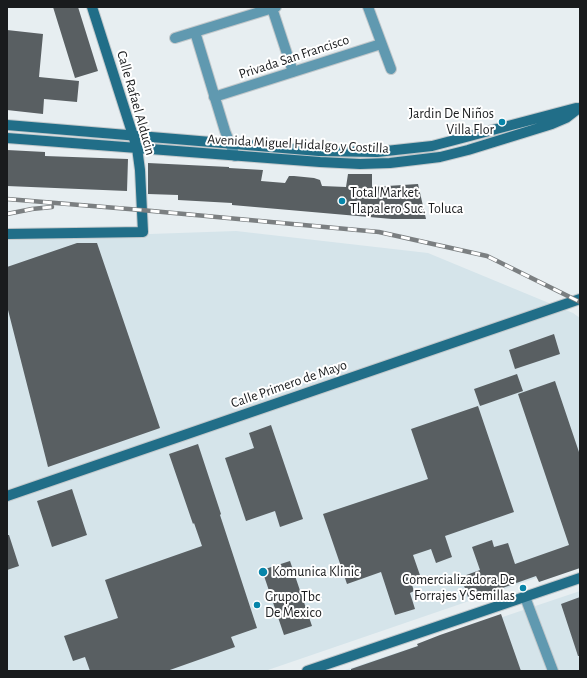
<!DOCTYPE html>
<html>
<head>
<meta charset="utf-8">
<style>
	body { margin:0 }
	#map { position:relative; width:587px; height:678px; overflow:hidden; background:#e7eef1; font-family:"Alegreya Sans",sans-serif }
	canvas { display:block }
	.frame { position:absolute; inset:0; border:8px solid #191b1d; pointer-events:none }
</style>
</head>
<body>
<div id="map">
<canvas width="587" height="678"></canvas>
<div class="frame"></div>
</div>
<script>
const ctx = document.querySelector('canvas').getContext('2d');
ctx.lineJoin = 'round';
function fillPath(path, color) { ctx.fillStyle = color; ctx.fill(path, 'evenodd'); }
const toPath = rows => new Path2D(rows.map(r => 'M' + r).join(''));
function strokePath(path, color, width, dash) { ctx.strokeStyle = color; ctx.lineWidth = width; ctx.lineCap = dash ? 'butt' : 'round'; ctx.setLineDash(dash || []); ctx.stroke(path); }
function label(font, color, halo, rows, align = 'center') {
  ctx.font = font + ' "Alegreya Sans",sans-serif'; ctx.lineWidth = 4; ctx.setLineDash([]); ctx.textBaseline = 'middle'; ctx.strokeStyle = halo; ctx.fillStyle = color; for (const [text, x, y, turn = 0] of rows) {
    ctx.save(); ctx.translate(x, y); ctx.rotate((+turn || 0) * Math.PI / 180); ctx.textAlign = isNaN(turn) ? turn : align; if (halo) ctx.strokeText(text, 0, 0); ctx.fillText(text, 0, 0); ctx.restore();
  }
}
const built = toPath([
	[236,231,428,253,573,313,580,318,580,563,265,671,7,671,7,239],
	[580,591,580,671,342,671]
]);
const building = toPath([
	[53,7,78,7,98,71,75,78],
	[7,30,43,34,39,77,79,81,77,102,44,99,43,114,7,110],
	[7,150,45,152,45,156,128,159,127,191,7,186],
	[148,163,229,167,229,168,263,170,261,181,285,183,289,176,294,176,314,178,320,180,322,186,346,187,348,174,372,174,372,187,418,184,426,219,392,219,232,205,232,203,178,200,178,195,148,194],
	[77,243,97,243,160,428,48,467,7,306,7,267],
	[554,334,560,354,515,369,509,350],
	[517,374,523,391,480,406,474,389],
	[555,381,580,455,580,568,539,582,536,576,469,600,461,577,480,570,472,547,492,540,494,547,508,543,515,564,569,545,518,394],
	[478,406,514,512,445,536,452,557,436,563,431,549,413,555,422,581,412,585,414,591,410,593,415,609,395,615,381,572,347,584,323,514,428,479,411,429],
	[271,425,303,519,280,527,275,511,246,521,225,458,254,448,249,433],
	[198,444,221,514,220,515,257,628,231,637,235,647,167,671,90,671,85,657,73,661,64,636,118,618,105,580,202,546,194,523,193,524,169,454],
	[72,489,87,535,52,547,37,501],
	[7,535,9,535,19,566,7,570],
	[290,561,312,626,284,635,262,570],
	[580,597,580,656,578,656,561,604],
	[501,614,521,671,351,671,351,669,418,646,417,644,440,635]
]);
const street = toPath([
	[368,7,391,69],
	[272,8,293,72],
	[195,32,225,131,235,156],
	[175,38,276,7],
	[214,97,381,44],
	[525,597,553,671]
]);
const secondary = toPath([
	[7,125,319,151,377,152,432,146,576,108],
	[7,138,320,162,360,164,390,163,440,157,468,150,552,124,566,118,579,108],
	[7,234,143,232,140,170,137,148,92,7],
	[7,496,580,299],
	[307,671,580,578]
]);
const rail = toPath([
	[7,199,141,210,379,232,487,256,580,302],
	[7,214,32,209,52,207]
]);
const markers = [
	[502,122,4,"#0785a9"],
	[342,201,4,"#0785a9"],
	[263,572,5,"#0785a9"],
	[523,588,4,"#0785a9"],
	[257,605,4,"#0785a9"]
];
const streetNames = [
	["Privada San Francisco",294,57,-18],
	["Calle Rafael Alducin",136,103,74],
	["Avenida Miguel Hidalgo y Costilla",298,144,3],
	["Calle Primero de Mayo",289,384,-19]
];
const poiNames = [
	["Jardin De Niños",494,114,"right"],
	["Villa Flor",494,130,"right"],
	["Total Market",350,193],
	["Tlapalero Suc. Toluca",350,209],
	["Komunica Klinic",272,572],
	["Comercializadora De",515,580,"right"],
	["Forrajes Y Semillas",515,596,"right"],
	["Grupo Tbc",265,597],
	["De Mexico",265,613]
];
fillPath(built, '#d5e4ea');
fillPath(building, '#595f62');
strokePath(street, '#c2c8cb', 12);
strokePath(secondary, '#c2c8cb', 12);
strokePath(street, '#6099b0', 10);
strokePath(secondary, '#216e88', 10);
strokePath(rail, '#7b7f81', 4.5);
strokePath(rail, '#fff', 3, [9]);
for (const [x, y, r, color] of markers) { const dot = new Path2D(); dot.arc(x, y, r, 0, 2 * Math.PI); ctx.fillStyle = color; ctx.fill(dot); strokePath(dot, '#fff', 1.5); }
label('14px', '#191b1d', '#fff', streetNames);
label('14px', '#191b1d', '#fff', poiNames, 'left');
</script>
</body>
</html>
